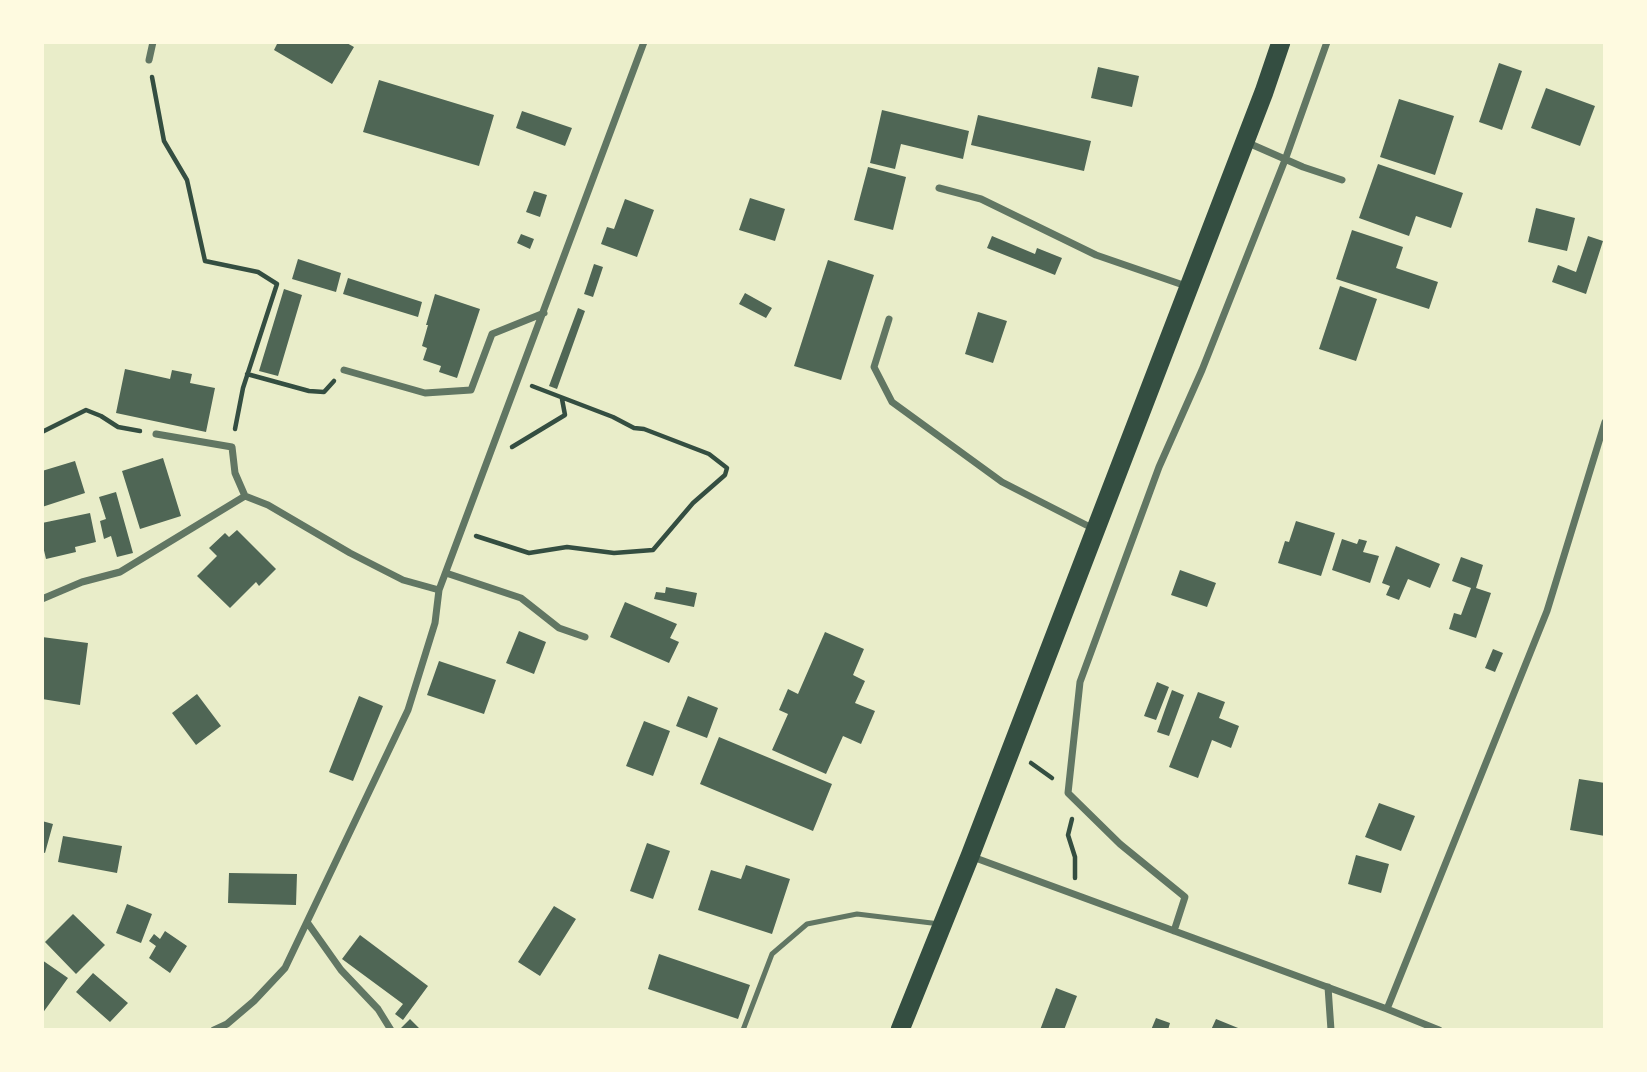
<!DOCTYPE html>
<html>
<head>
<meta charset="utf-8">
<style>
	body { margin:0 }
	#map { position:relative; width:1647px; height:1072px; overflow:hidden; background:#e9edc9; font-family:Commissioner,sans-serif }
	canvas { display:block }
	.frame { position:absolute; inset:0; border:44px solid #fefae0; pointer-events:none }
</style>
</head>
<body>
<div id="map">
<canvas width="1647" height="1072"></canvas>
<div class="frame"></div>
</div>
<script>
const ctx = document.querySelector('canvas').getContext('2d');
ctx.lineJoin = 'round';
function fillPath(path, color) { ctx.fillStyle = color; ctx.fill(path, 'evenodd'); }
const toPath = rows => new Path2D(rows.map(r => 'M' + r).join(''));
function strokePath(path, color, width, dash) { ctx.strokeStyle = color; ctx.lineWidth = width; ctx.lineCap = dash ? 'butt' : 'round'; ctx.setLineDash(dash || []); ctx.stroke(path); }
const building = toPath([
	[278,42,345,42,354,47,332,84,274,50],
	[1499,63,1522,71,1502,130,1479,122],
	[1098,67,1139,76,1132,107,1091,98],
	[379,80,494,115,479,166,363,132],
	[1546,88,1595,106,1580,146,1531,128],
	[1399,99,1454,116,1435,175,1380,157],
	[882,110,969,131,963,159,901,144,895,169,870,163],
	[522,111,572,128,565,146,516,128],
	[978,115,1091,141,1084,171,971,145],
	[1378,164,1463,193,1451,228,1416,216,1409,236,1359,218],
	[868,167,906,177,893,230,854,220],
	[534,191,547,195,540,217,526,212],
	[750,198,785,209,775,241,739,230],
	[625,199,654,210,637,257,601,244,607,227,614,229],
	[1536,208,1575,218,1567,251,1528,242],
	[1352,230,1403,247,1396,268,1438,282,1429,309,1336,279],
	[521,234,534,239,530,249,517,243],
	[992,236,1035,254,1037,248,1062,258,1055,275,987,248],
	[1588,236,1603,241,1586,294,1552,282,1558,265,1576,272],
	[298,259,341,273,336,292,292,279],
	[828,260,874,275,841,380,794,366],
	[594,264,603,267,593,297,584,294],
	[348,278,422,302,418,317,343,294],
	[1340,286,1377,299,1356,361,1319,349],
	[284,289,302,295,278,376,259,371],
	[745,293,772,308,766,318,739,304],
	[435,294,480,309,457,378,439,372,441,366,423,360,427,348,422,346,428,325,426,325],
	[578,308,585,311,557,389,549,386],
	[978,312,1007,321,993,363,965,354],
	[125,369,170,379,172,370,192,374,190,383,215,388,206,432,116,413],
	[163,458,181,516,140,529,122,471],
	[75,461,85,493,42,507,42,471],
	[116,492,133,553,117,557,111,536,104,539,100,521,106,519,99,497],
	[90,513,96,542,75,547,76,552,46,559,42,542,42,523],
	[1296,521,1335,533,1321,576,1278,563,1285,541,1289,542],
	[237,530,276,569,259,586,256,582,230,608,197,576,217,556,209,548,225,533,229,537],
	[1342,539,1357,544,1359,539,1367,541,1363,552,1379,556,1370,583,1332,570],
	[1396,546,1440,564,1430,588,1408,579,1399,600,1386,595,1390,586,1382,583],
	[1461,557,1483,565,1476,588,1491,593,1476,638,1449,629,1454,613,1461,615,1471,588,1452,581],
	[1180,570,1216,583,1207,607,1171,595],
	[666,587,697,593,694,607,654,599,656,592,665,593],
	[625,602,677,624,670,638,679,642,669,663,610,637],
	[519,631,546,642,534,674,506,663],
	[825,632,864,649,853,675,865,681,855,703,875,711,861,744,843,736,826,774,772,750,788,714,779,710,788,689,798,694],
	[42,637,88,643,80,705,42,699],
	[1493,649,1503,653,1495,672,1485,668],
	[439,661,496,680,484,714,427,695],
	[1157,682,1169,687,1156,720,1144,716],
	[1172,690,1184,695,1169,736,1157,732],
	[1198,692,1225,702,1219,718,1239,726,1231,748,1212,740,1198,778,1169,767],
	[197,694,221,726,196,745,172,713],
	[359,696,383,706,353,781,329,772],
	[688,696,718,708,707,738,676,726],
	[644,721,670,731,653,776,626,766],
	[719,737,832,784,813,831,700,784],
	[1579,779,1605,783,1605,836,1570,830],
	[1379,803,1415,816,1401,851,1365,837],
	[42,821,53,824,45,853,42,852],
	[63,836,122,846,117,873,58,862],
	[647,843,670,851,653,899,630,891],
	[1356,855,1389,864,1381,893,1348,884],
	[746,865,790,879,772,934,698,910,711,870,741,879],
	[229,873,297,874,296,905,228,903],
	[127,904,152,914,141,943,116,933],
	[554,906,576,919,540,976,518,962],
	[73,914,105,945,76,974,45,942],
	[165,931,187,946,170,973,149,958,156,946,149,941,154,934,160,939],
	[360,935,428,986,403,1020,395,1014,403,1004,342,959],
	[659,954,750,985,738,1019,648,989],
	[42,960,68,978,42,1014],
	[93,973,128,1003,110,1022,76,992],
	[1056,988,1077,996,1064,1030,1040,1030],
	[1156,1018,1170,1023,1168,1030,1151,1030],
	[410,1019,421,1030,399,1030],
	[1216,1019,1243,1030,1211,1030]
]);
const path = toPath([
	[152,77,164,141,187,180,205,261,258,272,277,284,243,388,235,429],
	[247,374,309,391,324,392,334,381],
	[42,432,86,410,101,416,118,427,140,431],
	[512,447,565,415,562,399],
	[476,536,529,553,567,547,614,553,653,550,693,503,725,475,727,468,709,454,644,429,634,428,613,417,532,386],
	[1031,763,1052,778],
	[1072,819,1068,835,1075,857,1075,878]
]);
const service = toPath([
	[743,1030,772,954,807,924,857,914,940,924]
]);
const minor = toPath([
	[149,60,153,42],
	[1246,142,1303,167,1342,180],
	[939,188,981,199,1096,255,1189,287],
	[889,319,874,367,892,402,1002,482,1094,529],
	[344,370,425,393,471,390,492,334,544,313],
	[156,434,232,447,235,473,245,496,268,505,350,553,403,580,439,590],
	[446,573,521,598,559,628,585,637],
	[42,599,82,582,120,572,245,496],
	[970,856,1387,1009,1439,1030],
	[307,922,341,970,378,1009,391,1030],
	[1174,931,1185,897,1120,844,1068,793,1080,682,1159,467,1202,370,1285,160,1327,42],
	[1328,987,1331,1030],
	[1387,1009,1547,611,1605,422],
	[214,1030,227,1024,254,1001,285,968,408,710,435,623,439,590,644,42]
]);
const trunk = toPath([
	[900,1030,970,856,1264,92,1281,42]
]);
fillPath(building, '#4f6655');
strokePath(path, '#344e41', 4.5);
strokePath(service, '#617663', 5);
strokePath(minor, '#617663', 7);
strokePath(trunk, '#344e41', 19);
</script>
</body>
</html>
